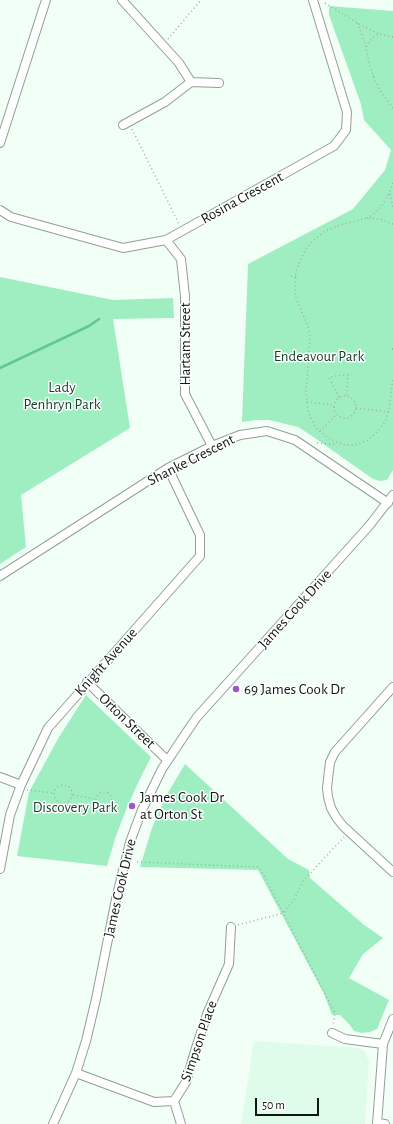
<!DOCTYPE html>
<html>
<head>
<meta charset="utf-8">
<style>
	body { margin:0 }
	#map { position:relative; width:393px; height:1124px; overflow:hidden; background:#f2fff7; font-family:"Alegreya Sans",sans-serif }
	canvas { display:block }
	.scale { position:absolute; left:255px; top:1098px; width:64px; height:18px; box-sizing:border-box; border:2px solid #0f1712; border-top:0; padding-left:5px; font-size:12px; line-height:14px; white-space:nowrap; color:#0f1712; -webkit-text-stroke:3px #fff; paint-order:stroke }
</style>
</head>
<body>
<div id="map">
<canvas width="393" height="1124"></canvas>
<div class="scale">50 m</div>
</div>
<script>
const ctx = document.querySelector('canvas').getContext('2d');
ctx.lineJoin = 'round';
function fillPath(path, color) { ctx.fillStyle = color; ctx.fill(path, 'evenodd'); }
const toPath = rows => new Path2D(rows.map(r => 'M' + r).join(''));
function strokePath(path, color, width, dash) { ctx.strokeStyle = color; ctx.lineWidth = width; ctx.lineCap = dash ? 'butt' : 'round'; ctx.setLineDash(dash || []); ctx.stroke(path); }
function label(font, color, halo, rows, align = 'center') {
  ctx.font = font + ' "Alegreya Sans",sans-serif'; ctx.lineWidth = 3; ctx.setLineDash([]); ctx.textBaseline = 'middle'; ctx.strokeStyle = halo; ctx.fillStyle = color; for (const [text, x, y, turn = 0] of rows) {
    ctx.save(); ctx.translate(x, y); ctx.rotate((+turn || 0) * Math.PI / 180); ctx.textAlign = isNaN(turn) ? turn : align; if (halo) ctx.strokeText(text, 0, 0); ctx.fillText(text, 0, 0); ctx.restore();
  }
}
const built = toPath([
	[254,1041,359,1048,365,1052,369,1062,365,1124,241,1124]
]);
const green = toPath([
	[329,6,393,11,393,470,387,480,380,481,373,479,312,436,298,427,269,420,256,420,242,422,248,264,353,209,385,170,391,150,364,120,361,104,329,15],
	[0,277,113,300,173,298,174,318,113,319,130,428,21,495,26,547,0,564],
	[86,695,151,757,137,785,126,810,116,836,107,866,17,856,29,792,59,737],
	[185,764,288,859,309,870,310,878,363,924,383,938,363,954,349,978,389,1000,377,1029,370,1032,362,1033,354,1031,349,1024,340,1015,332,1015,324,994,258,870,140,867,152,828,166,796]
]);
const stream = toPath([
	[0,368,89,326,99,319]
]);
const path = toPath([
	[325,3,361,25,379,34],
	[357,23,362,35,366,47],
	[393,37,379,34,372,38,367,45,366,48,368,58,373,76,379,89,393,108],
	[168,39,201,0],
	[373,76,377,75],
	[132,129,179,224],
	[390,194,393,207],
	[367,218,373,215,381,207,390,192,393,182],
	[393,224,380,219,367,218,337,226,325,231,313,241,306,249,300,261,296,271,295,290,296,299,308,326,310,336,309,355,306,391,308,411,314,425,318,430,330,439,345,445,355,445,368,440,380,429,386,420,389,409,393,377],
	[291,276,296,277],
	[392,349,393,349],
	'334 407a11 11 0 1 1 22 0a11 11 0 1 1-22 0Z',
	[339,397,329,378,335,376,348,375,346,396],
	[307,402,334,405],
	[356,408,389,412],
	[320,431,337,414],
	[317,443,334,444,337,443],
	'54 794a9 9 0 1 1 18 0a9 9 0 1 1-18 0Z',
	[27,790,54,793],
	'96 800a8 8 0 1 1 16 0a8 8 0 1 1-16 0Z',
	[73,795,96,799],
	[137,862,258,867,261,870,335,1013,333,1025],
	[238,925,283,913,294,900,303,881,344,837]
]);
const minor = toPath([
	[122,0,179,63,191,82,219,83],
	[123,125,165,102,191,82],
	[0,143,46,0],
	[0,210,11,217,123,248,166,240,334,146,346,130,347,112,313,0],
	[166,240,181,259,185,296,185,394,212,446],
	[0,576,168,468,212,446,240,435,267,431,295,440,388,503],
	[87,682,167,760],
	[393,687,335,752,330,762,327,788,328,797,331,808,336,817,343,826,393,872],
	[0,777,21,785],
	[0,869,10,815,21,785,48,728,200,556,200,535,168,468],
	[332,1033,345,1039,383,1044],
	[76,1073,154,1102,174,1101,186,1082,195,1051,207,1014,229,964,231,927],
	[174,1101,181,1124],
	[377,1123,385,1124],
	[53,1124,76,1073,86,1041,96,999,116,899,130,842,142,810,162,769,188,730,197,717,369,526,393,495],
	[377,1124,383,1044,393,1019]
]);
const markers = [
	[236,689,4,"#9b56ca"],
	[132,806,4,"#9b56ca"]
];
const streetNames = [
	["Rosina Crescent",242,198,-29],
	["Hartam Street",185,344,-90],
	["Shanke Crescent",191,460,-27],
	["James Cook Drive",295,609,-48],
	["Knight Avenue",106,662,-48],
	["Orton Street",127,721,44],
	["James Cook Drive",120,888,-77],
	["Simpson Place",199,1041,-71]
];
const parkNames = [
	["Endeavour Park",319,356],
	["Lady",62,387],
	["Penhryn Park",62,404],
	["Discovery Park",75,807]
];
const poiNames = [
	["69 James Cook Dr",244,689],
	["James Cook Dr",140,797],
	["at Orton St",140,814]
];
fillPath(built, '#dffbea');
fillPath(green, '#9eeec2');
strokePath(stream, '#62c793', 2.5);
strokePath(minor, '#8ea196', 10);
strokePath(path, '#a2ada6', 1.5, [1, 3]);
strokePath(minor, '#fff', 8);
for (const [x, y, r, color] of markers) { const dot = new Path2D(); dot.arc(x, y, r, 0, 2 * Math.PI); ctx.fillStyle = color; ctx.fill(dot); strokePath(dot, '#fff', 1.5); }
label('15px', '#0f1712', '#fff', streetNames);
label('15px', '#143f2a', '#fff', parkNames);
label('15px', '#0f1712', '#fff', poiNames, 'left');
</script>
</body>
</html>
